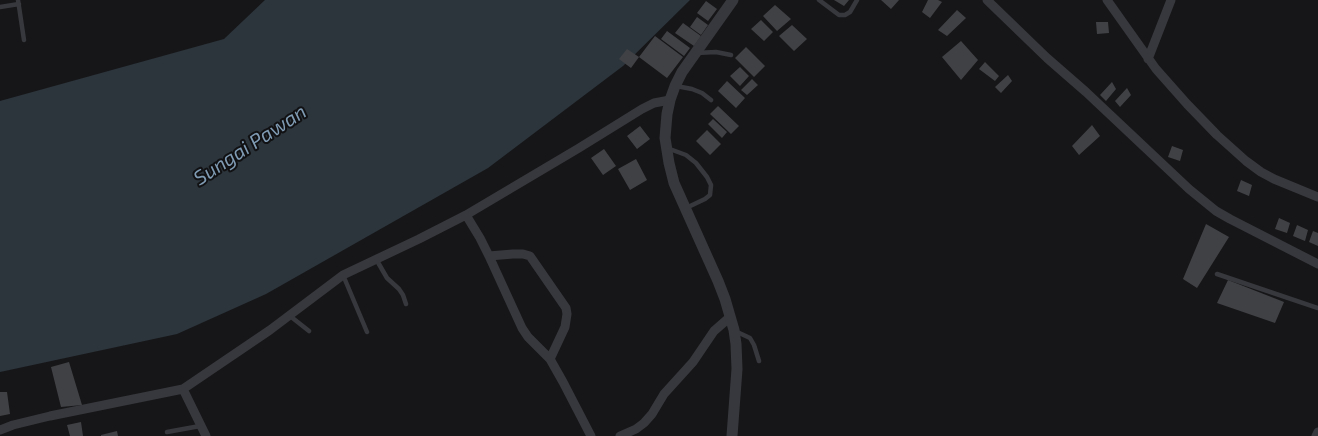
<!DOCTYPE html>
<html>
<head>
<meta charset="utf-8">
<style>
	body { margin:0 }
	canvas { display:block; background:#161618 }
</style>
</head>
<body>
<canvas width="1318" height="436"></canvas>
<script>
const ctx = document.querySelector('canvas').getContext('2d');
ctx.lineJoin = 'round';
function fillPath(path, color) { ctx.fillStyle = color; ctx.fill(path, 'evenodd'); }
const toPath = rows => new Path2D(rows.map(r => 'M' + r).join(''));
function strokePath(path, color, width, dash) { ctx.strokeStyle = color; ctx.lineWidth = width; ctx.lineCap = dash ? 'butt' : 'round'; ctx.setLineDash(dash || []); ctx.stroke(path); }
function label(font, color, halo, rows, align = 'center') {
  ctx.font = font + ' "Exo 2",sans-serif'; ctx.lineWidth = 4; ctx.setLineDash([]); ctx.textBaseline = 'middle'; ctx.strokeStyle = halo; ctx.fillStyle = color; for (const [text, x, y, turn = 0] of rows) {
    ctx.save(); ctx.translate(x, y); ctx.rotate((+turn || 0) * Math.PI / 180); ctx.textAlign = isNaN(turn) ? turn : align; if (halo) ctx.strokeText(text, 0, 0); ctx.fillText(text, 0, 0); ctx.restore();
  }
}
const water = toPath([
	[265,0,690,0,623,66,488,168,266,294,177,334,0,372,0,101,224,39]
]);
const building = toPath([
	[834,0,849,0,844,6],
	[881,0,899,0,891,9],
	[928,0,938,0,942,2,930,18,922,12],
	[706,1,717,9,708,21,697,13],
	[775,5,791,19,777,31,763,16],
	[957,10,966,18,947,36,938,30],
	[697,17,708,25,701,35,690,27],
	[761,20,773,32,764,41,751,29],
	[1096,22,1108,22,1109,33,1097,34],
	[683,23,701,36,694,46,675,33],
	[792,25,807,39,794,51,779,36],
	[667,31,690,48,684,56,661,39],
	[655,36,683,57,667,78,639,57],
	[961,41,978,60,961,80,942,57],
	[746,47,765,66,754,77,735,58],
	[627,49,639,57,631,68,619,59],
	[985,62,999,76,995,81,979,69],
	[740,67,749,76,740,86,730,76],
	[1008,75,1012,81,1001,93,995,87],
	[752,79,758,85,747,95,741,90],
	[727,81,745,98,736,108,718,91],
	[1112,82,1116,89,1106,101,1100,95],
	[1127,88,1131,95,1120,107,1115,101],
	[718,106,739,126,731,134,710,114],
	[713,119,727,132,722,138,708,124],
	[1092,125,1100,136,1079,155,1072,146],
	[640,126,650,139,637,149,627,136],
	[707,130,721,144,710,155,696,141],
	[1172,146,1183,150,1180,161,1168,157],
	[604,149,616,166,603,175,591,158],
	[636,159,647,180,630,190,618,169],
	[1241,180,1252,185,1249,196,1237,191],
	[1279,218,1290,223,1287,233,1275,229],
	[1206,224,1229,237,1197,288,1183,279],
	[1297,225,1308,230,1305,241,1293,236],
	[1313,231,1318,233,1318,246,1309,242],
	[1228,280,1284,302,1275,323,1217,303],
	[69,362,82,405,61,407,51,367],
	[0,392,7,392,10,414,0,416],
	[81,422,83,436,70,436,67,425],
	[117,431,118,436,101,436,101,435]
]);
const service = toPath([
	[18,0,24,40],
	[819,0,839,15,845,15,850,12,857,0],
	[0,7,19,4],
	[696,53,716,52,731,55],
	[676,86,692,89,702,93,711,100],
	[667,148,686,155,696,163,707,177,711,185,710,195,705,199,686,208],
	[376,259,387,278,399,289,403,295,406,304],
	[1217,274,1318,308],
	[343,275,367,332],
	[290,316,309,331],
	[735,331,750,338,754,345,759,361],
	[167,432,200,426]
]);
const minor = toPath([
	[987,0,1047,58,1086,92,1189,189,1216,211,1230,219,1318,264],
	[1107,0,1156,69,1187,104,1217,135,1246,161,1261,172,1274,179,1318,197],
	[1148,59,1171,0],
	[466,215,480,238,489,256,522,328,528,337,550,359,563,382,591,436],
	[489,256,513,254,523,254,530,256,566,308,567,314,565,327,550,359],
	[183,389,270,330,343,275,419,239,466,215,579,148,642,109,654,103,670,100],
	[0,430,13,425,50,416,183,389,206,436],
	[620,436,636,429,644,423,652,414,664,394,693,362,714,331,730,317],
	[1316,436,1318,432]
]);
const tertiary = toPath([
	[732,436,737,369,736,344,734,330,725,299,718,281,674,183,669,163,665,138,667,114,670,100,675,86,682,72,733,0]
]);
const waterNames = [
	["Sungai Pawan",250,145,-33]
];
fillPath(water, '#2c353c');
fillPath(building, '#404145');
strokePath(service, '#37383d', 4.5);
strokePath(minor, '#37383d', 9);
strokePath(tertiary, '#37383d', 11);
label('italic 20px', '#7f9bb3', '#111113', waterNames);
</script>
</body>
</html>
